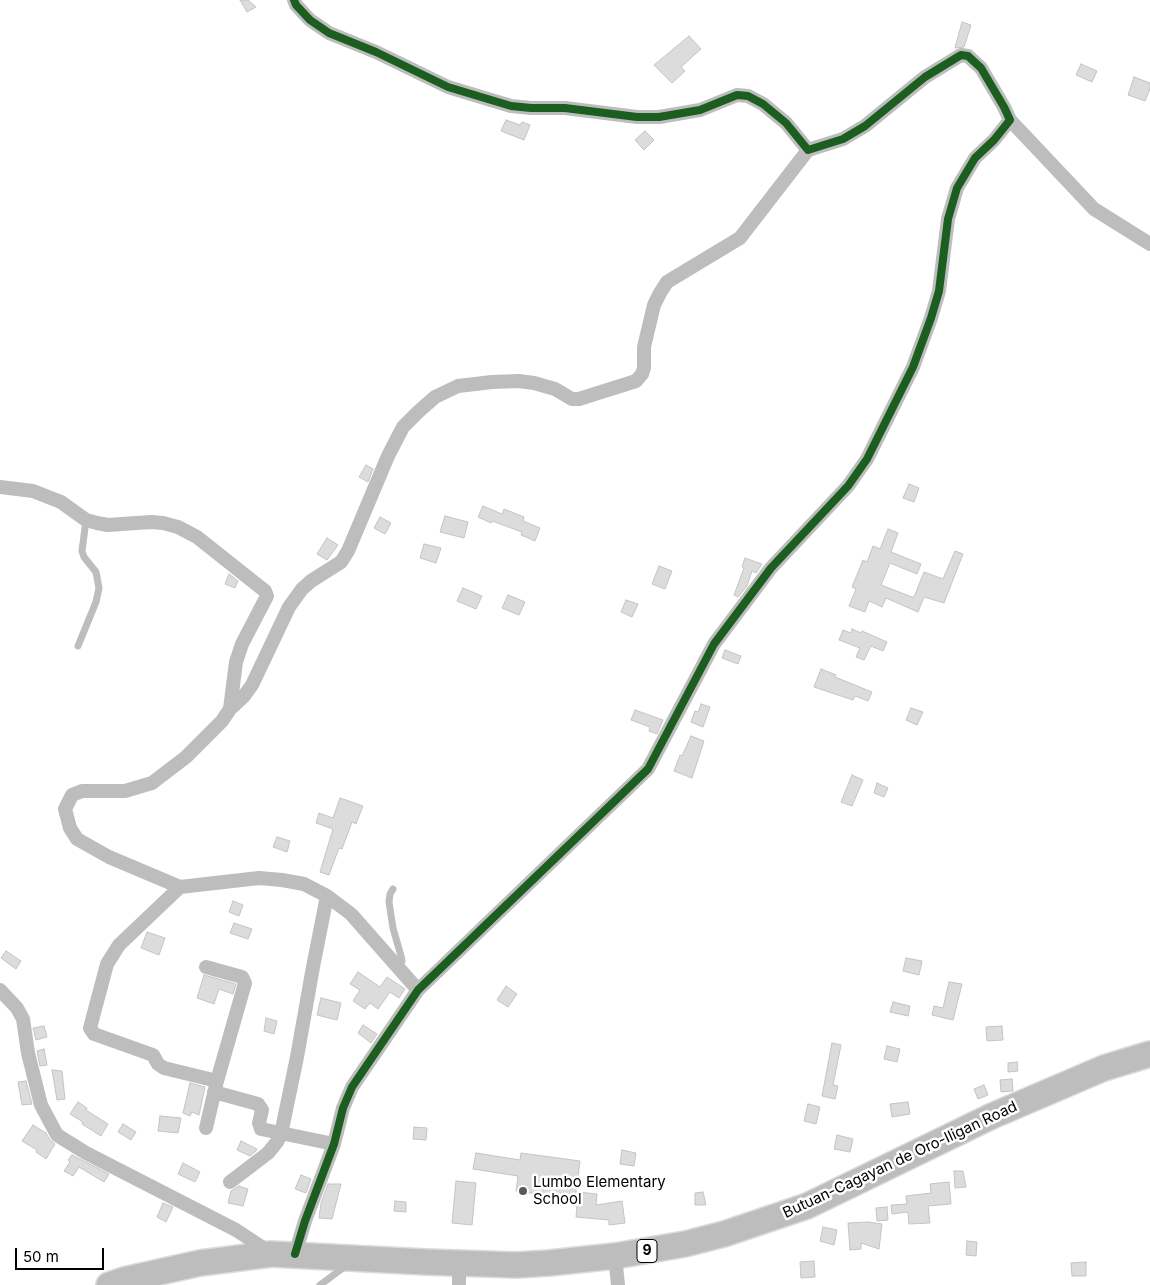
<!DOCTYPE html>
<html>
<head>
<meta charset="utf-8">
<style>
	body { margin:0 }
	#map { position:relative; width:1150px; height:1285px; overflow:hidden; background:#fff; font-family:Inter,sans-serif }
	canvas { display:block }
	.scale { position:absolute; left:15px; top:1248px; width:89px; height:22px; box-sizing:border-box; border:2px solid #000; border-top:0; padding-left:6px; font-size:15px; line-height:18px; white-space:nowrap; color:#000; -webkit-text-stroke:4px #fff; paint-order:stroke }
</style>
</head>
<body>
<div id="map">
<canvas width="1150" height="1285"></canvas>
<div class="scale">50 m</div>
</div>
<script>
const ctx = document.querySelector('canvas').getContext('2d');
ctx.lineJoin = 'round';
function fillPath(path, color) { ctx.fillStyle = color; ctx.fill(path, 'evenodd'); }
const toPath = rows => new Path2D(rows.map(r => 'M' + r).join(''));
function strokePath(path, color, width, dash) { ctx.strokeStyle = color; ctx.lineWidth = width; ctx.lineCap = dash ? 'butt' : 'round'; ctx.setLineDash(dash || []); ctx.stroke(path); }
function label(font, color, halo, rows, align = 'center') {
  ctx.font = font + ' Inter,sans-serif'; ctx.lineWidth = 5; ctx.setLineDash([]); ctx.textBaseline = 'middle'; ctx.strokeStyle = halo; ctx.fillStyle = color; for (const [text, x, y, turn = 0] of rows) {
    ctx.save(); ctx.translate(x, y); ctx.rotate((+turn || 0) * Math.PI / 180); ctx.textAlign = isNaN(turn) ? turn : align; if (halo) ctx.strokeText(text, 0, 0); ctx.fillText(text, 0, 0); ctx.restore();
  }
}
const building = toPath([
	[240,0,248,0,256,7,247,12,240,0],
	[962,22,971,25,964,47,955,48,962,22],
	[689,36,701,49,681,67,685,71,672,83,654,65,689,36],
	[1081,64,1097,71,1092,82,1076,75,1081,64],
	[1134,77,1150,83,1150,89,1145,101,1128,95,1134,77],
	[506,120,520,125,522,122,530,125,524,140,501,131,506,120],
	[645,131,654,140,644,150,635,140,645,131],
	[366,465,373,469,368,482,359,477,366,465],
	[909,484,919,488,914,502,903,498,909,484],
	[483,506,502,514,504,509,524,517,523,521,540,528,535,541,521,535,522,532,492,521,491,523,478,517,483,506],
	[445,516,468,522,464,538,440,532,445,516],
	[380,517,391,523,385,534,374,528,380,517],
	[888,529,898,533,891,552,921,564,917,574,890,563,881,585,912,597,914,597,924,572,943,579,955,551,963,554,944,603,924,597,918,612,886,598,882,607,869,601,865,612,849,606,856,589,852,587,863,560,867,562,873,546,880,549,888,529],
	[327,538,338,545,327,560,317,554,327,538],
	[424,544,441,548,436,563,420,558,424,544],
	[745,558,762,564,756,573,752,571,747,586,738,597,734,595,744,568,742,567,745,558],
	[659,566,672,571,665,589,652,584,659,566],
	[229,574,238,581,235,588,225,584,229,574],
	[463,588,482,596,476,609,457,601,463,588],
	[508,595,525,602,519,615,502,608,508,595],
	[626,600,638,604,632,617,621,612,626,600],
	[852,629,861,633,862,631,887,642,883,651,871,646,864,660,856,657,860,648,839,640,843,630,851,633,852,629],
	[725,650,741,656,738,664,722,658,725,650],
	[821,669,836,675,835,677,872,692,868,701,855,696,853,700,814,687,821,669],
	[701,704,710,707,703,727,691,722,695,711,698,712,701,704],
	[911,708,923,712,917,725,906,720,911,708],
	[635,710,663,720,657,734,649,731,650,727,631,720,635,710],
	[691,736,704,741,692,778,674,771,680,755,682,756,691,736],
	[852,775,863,780,852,806,841,802,852,775],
	[877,783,888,788,884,797,874,793,877,783],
	[340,798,363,806,356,824,352,822,342,849,339,848,329,875,320,872,333,829,316,823,319,813,333,818,340,798],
	[277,837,290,841,287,852,273,847,277,837],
	[233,901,243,905,239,916,229,912,233,901],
	[234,923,252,929,248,939,230,933,234,923],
	[147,932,165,938,159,955,141,948,147,932],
	[6,951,21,961,16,969,1,958,6,951],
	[906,958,922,961,919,975,903,971,906,958],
	[358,972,380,987,387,977,405,989,399,998,390,992,378,1009,370,1003,365,1009,353,1001,360,990,350,984,358,972],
	[204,975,236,984,233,994,219,989,214,1004,197,998,204,975],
	[949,982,962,984,953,1020,932,1015,934,1006,943,1008,949,982],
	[506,986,517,994,508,1007,497,1000,506,986],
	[321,998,341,1003,337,1020,317,1015,321,998],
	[893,1002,910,1006,908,1016,890,1012,893,1002],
	[266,1018,277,1021,274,1034,264,1031,266,1018],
	[363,1025,377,1034,371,1043,358,1033,363,1025],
	[44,1026,47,1037,36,1040,33,1028,44,1026],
	[1002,1026,1003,1040,987,1041,986,1027,1002,1026],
	[832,1043,841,1045,833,1085,838,1086,835,1099,822,1096,832,1043],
	[887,1046,900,1049,897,1062,884,1059,887,1046],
	[44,1049,47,1065,40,1066,37,1051,44,1049],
	[1017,1062,1018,1071,1008,1072,1008,1063,1017,1062],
	[52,1070,62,1071,65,1099,57,1100,52,1070],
	[1012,1079,1013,1091,1001,1092,1000,1080,1012,1079],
	[26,1081,32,1104,22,1105,18,1082,26,1081],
	[190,1083,205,1087,199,1115,192,1112,190,1116,183,1113,190,1083],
	[984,1085,988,1095,978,1099,974,1089,984,1085],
	[78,1102,87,1108,86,1110,108,1124,101,1136,82,1124,83,1122,70,1114,78,1102],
	[908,1102,910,1114,892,1117,890,1104,908,1102],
	[808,1104,820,1107,816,1124,804,1121,808,1104],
	[160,1116,181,1118,178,1133,158,1131,160,1116],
	[123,1124,136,1132,131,1140,118,1132,123,1124],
	[33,1125,46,1133,50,1140,55,1144,46,1159,36,1152,37,1150,22,1141,33,1125],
	[414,1127,427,1128,426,1140,413,1139,414,1127],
	[837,1135,853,1139,850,1152,834,1149,837,1135],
	[241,1141,257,1149,256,1151,250,1156,237,1150,241,1141],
	[622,1150,636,1153,634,1166,620,1164,622,1150],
	[476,1153,520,1160,521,1153,580,1161,575,1199,516,1191,518,1176,473,1169,476,1153],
	[72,1155,109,1174,104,1182,79,1167,73,1176,64,1171,70,1162,68,1160,72,1155],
	[183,1163,200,1172,195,1182,178,1174,183,1163],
	[954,1171,963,1171,966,1187,955,1188,954,1171],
	[301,1175,311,1179,306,1193,295,1189,301,1175],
	[456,1181,476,1183,472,1225,452,1223,456,1181],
	[949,1182,951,1204,928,1206,930,1223,909,1224,908,1212,892,1214,891,1205,907,1204,906,1196,931,1193,930,1184,949,1182],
	[328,1184,341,1184,332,1219,319,1218,321,1203,328,1184],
	[239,1186,248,1189,243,1206,228,1203,231,1191,239,1186],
	[578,1192,597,1194,596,1205,622,1201,625,1223,609,1225,609,1220,576,1217,578,1192],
	[703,1192,706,1205,695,1205,695,1193,703,1192],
	[395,1201,406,1202,406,1212,394,1211,395,1201],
	[163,1203,173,1207,166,1222,157,1217,163,1203],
	[887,1207,888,1220,877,1221,876,1208,887,1207],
	[868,1222,882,1224,879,1249,861,1243,861,1249,850,1250,848,1223,868,1222],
	[823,1227,837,1230,834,1245,820,1241,823,1227],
	[967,1241,977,1242,976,1256,966,1255,967,1241],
	[814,1261,815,1277,801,1278,800,1262,814,1261],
	[1086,1262,1086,1276,1072,1276,1071,1263,1086,1262]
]);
const lane = toPath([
	[78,646,96,602,99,588,96,572,84,557,82,551,86,520],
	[393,889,390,894,389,902,393,928,401,956,402,961,399,968],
	[320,1285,347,1265]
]);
const street = toPath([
	[294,0,296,5,310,20,329,33,376,52,448,87,511,106,531,108,565,108,637,117,659,117,700,110,737,95,748,96,763,104,786,123,808,150,843,139,865,126,925,77,961,55,968,56,981,68,1004,107,1010,120,994,140,975,158,957,188,948,219,939,291,931,318,913,367,867,459,848,486,771,568,714,644,648,769,418,990,352,1087,343,1108,334,1144,305,1221,295,1254],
	[1010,120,1094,209,1150,244],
	[0,487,33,491,61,502,86,520,97,523,108,525,151,522,163,523,178,527,197,537,265,591,267,596,242,644,236,662,230,709,222,721,186,757,152,783,125,791,82,791,72,795,65,809,70,828,77,839,109,857,180,887,259,878,282,880,304,884,327,896,351,914,418,990],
	[230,709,244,696,252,685,289,607,302,589,311,581,341,562,348,551,388,456,403,427,418,412,435,397,458,386,492,382,519,381,534,383,555,389,572,399,579,399,636,381,642,374,644,368,644,347,654,305,660,293,667,282,740,238,808,150],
	[180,887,119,945,107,964,90,1028,94,1034,153,1055,158,1064,164,1068,217,1081],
	[206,967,242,977,245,983,217,1081,206,1128],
	[0,990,17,1008,23,1019,28,1053,41,1105,57,1135,86,1153,236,1230,271,1253],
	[214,1092,258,1104,262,1110,259,1123,261,1129,334,1144],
	[230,1182,268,1153,277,1142,281,1134,297,1057,313,967,327,896],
	[615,1256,618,1285],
	[459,1285,459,1263]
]);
const highway = toPath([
	[109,1285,124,1280,200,1263,271,1254,426,1262,516,1265,549,1263,615,1256,685,1244,724,1234,807,1206,992,1116,1104,1068,1150,1054]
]);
const cycleway = toPath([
	[294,0,296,5,310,20,329,33,376,52,448,87,511,106,531,108,565,108,637,117,659,117,700,110,737,95,748,96,763,104,786,123,808,150,843,139,865,126,925,77,961,55,968,56,981,68,1004,107,1010,120,994,140,975,158,957,188,948,219,939,291,931,318,913,367,867,459,848,486,771,568,714,644,648,769,418,990,352,1087,343,1108,334,1144,305,1221,295,1254]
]);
const markers = [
	[523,1191,5,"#595959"]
];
const shields = [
	[647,1251,20]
];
const shieldNames = [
	["9",647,1251]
];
const streetNames = [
	["Butuan-Cagayan de Oro-Iligan Road",900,1160,-25]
];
const poiNames = [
	["Lumbo Elementary",533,1182],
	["School",533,1199]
];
fillPath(building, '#dcdcdc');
strokePath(building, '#c4c4c4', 1);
strokePath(highway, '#dbdbdb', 28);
strokePath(lane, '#bdbdbd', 7);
strokePath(street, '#bdbdbd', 14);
strokePath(highway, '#bdbdbd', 25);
strokePath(cycleway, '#1b5e20', 8);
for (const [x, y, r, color] of markers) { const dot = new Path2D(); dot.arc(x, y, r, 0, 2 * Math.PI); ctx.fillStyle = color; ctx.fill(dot); strokePath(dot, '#fff', 2); }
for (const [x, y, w] of shields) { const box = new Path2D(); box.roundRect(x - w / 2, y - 11.5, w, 23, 4); ctx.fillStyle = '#fff'; ctx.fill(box); strokePath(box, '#000', 1); }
label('bold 14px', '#000', null, shieldNames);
label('15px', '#000', '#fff', streetNames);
label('15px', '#000', '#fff', poiNames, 'left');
</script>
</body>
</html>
